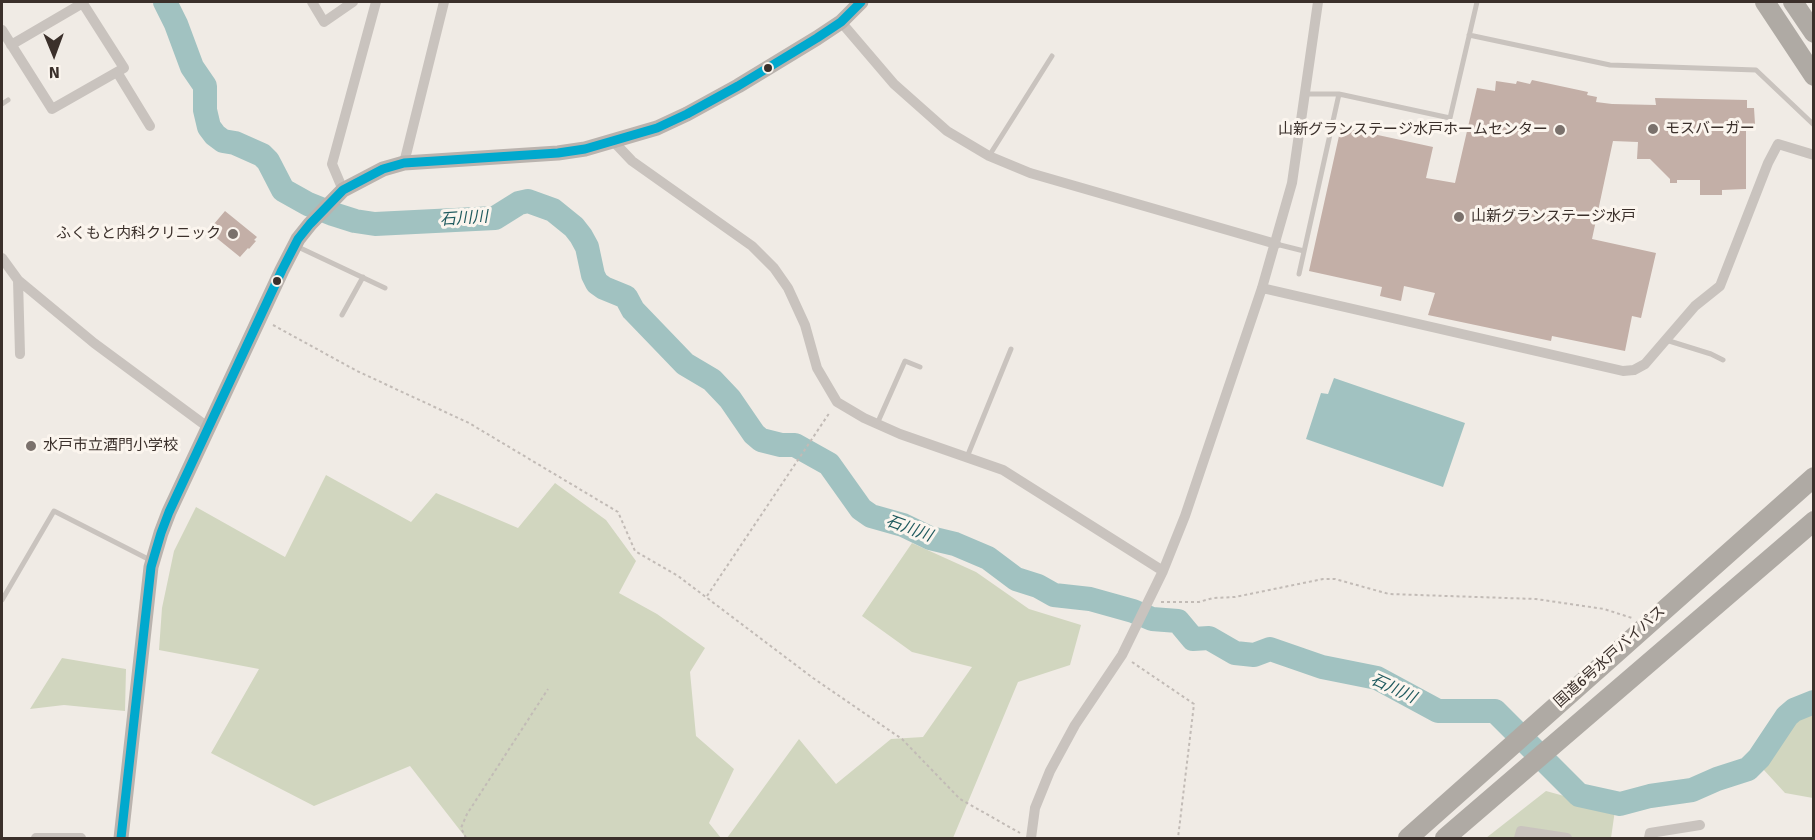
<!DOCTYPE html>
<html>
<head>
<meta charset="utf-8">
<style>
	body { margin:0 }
	#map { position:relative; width:1815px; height:840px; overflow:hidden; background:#f0ebe5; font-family:Signika,sans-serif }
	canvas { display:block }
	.frame { position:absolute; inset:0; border:3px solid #3b302b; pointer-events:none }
	.north { position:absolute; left:24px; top:24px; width:60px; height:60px; -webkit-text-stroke:4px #fbf5ee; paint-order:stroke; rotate:179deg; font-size:16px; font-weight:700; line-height:24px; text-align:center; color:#3b302b }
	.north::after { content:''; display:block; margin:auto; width:21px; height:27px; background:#3b302b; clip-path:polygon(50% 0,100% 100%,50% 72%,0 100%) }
</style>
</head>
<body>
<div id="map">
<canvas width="1815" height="840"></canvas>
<div class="frame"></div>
<div class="north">N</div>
</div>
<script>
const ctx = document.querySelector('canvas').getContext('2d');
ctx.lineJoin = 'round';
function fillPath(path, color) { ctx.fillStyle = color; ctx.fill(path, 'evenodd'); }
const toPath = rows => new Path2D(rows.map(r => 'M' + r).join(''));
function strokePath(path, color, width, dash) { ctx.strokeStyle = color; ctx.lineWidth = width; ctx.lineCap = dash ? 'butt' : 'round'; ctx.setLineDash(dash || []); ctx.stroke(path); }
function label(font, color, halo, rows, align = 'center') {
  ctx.font = font + ' Signika,"Noto Sans JP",sans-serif'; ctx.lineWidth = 6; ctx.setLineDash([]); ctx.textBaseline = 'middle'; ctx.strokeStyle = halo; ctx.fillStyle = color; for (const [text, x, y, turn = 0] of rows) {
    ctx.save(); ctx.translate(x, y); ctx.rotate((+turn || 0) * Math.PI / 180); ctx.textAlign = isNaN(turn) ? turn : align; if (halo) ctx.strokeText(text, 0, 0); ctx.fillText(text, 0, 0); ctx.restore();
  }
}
const green = toPath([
	[326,475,411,522,436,493,518,528,555,483,606,520,636,561,619,593,657,614,705,648,690,672,696,736,734,769,709,823,721,838,466,838,410,766,314,806,211,753,259,669,159,650,162,608,174,551,196,507,285,557],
	[912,543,976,572,1029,609,1081,625,1070,665,1018,682,953,838,727,838,799,739,836,784,891,739,923,737,972,667,912,652,862,616],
	[62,658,126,669,125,711,64,705,30,709],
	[1813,708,1814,708,1813,798,1785,793,1763,769,1781,735,1791,722,1800,712],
	[1546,791,1615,810,1611,838,1486,838]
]);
const water = toPath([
	[1334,378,1465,423,1443,487,1306,439,1321,393,1328,394]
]);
const river = toPath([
	[165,2,176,24,192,67,205,86,205,110,209,127,215,135,223,141,235,143,262,155,268,161,283,190,308,204,333,214,355,221,375,224,495,218,519,203,528,201,553,210,574,227,581,236,587,247,593,275,597,283,604,288,626,297,633,310,685,364,712,380,730,399,754,434,761,440,781,445,795,445,829,464,861,509,871,516,903,525,930,538,955,544,988,558,1016,579,1038,586,1054,595,1090,599,1133,611,1152,619,1178,621,1193,639,1209,638,1235,653,1254,655,1270,649,1322,667,1377,678,1438,711,1495,711,1579,795,1620,804,1650,796,1692,790,1717,779,1748,769,1759,758,1787,716,1794,710,1814,702]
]);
const building = toPath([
	[1532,80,1588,92,1587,95,1597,97,1596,102,1612,104,1656,105,1655,98,1747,100,1747,108,1754,108,1755,124,1746,124,1746,189,1722,190,1722,195,1700,195,1700,180,1677,180,1677,183,1670,183,1670,179,1650,159,1637,159,1638,142,1613,141,1592,239,1656,253,1641,318,1632,316,1625,351,1552,336,1551,341,1428,315,1435,293,1404,286,1401,301,1380,296,1382,287,1309,271,1341,127,1433,147,1426,178,1455,183,1477,88,1495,91,1496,81,1516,84,1517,81,1530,84],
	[225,211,257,237,254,240,256,241,249,249,248,248,240,257,208,231]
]);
const path = toPath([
	[273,325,357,371,469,423,618,512,635,551,678,576,813,678,902,739,960,799,1020,833],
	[707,596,830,412],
	[1161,602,1199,602,1213,598,1235,597,1323,579,1335,579,1389,594,1536,599,1604,609,1632,618],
	[1132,662,1194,704,1178,838],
	[466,838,461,828,467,814,548,689]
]);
const lane = toPath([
	[1469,35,1610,65,1756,70,1814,125],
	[1305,94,1339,94,1450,118,1477,2],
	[2,104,8,100],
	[989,156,1052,56],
	[1276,244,1304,251],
	[296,246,385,288],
	[1299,274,1339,94],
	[342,315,363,277],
	[1666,340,1711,354,1723,360],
	[877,424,905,361,920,367],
	[967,457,1011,349],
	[2,600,54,511,152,561]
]);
const street = toPath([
	[312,2,324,22,353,2],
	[841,22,894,84,947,131,989,156,1030,173,1276,244],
	[2,30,52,109,124,68,82,2],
	[11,45,83,3],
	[117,72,150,126],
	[614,142,632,161,752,246,774,268,788,288,805,325,817,368,837,402,864,418,900,434,1003,470,1163,571],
	[404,163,444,2],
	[343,190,332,164,376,2],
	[2,258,18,280,94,343,209,428],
	[18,280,20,354],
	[1262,288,1623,371,1634,370,1645,364,1695,306,1720,286,1768,163,1778,144,1814,155],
	[36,838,81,838],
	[1031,838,1035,808,1050,771,1075,725,1122,655,1163,571,1185,516,1262,288,1292,183,1318,2],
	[1519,838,1521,831,1567,838],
	[1649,838,1650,833,1700,825]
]);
const secondary = toPath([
	[121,838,151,567,161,533,169,512,282,270,298,239,310,224,343,190,383,169,404,163,558,153,585,149,657,128,687,114,738,86,817,38,841,22,861,2]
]);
const highway = toPath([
	[1765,2,1814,76],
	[1793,2,1814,33],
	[1408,838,1814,477],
	[1445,838,1814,521]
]);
const bus1 = toPath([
	[121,838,151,567,161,533,169,512,282,270,298,239,310,224,343,190,383,169,404,163,558,153,585,149,657,128,687,114,738,86,817,38,841,22,861,2]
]);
const markers = [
	[768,68,5,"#3b302b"],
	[1653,129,6,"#7a716c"],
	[1560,130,6,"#7a716c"],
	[1459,217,6,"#7a716c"],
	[233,234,6,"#7a716c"],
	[277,281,5,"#3b302b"],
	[31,446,6,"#7a716c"]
];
const poiNames = [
	["モスバーガー",1665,129],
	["山新グランステージ水戸ホームセンター",1548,130,"right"],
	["山新グランステージ水戸",1471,217],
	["ふくもと内科クリニック",221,234,"right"],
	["水戸市立酒門小学校",43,446]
];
const streetNames = [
	["国道6号水戸バイパス",1610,657,-42]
];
const waterNames = [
	["石川川",464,219,-4],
	["石川川",909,529,20],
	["石川川",1393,689,25]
];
fillPath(green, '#d1d6bf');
fillPath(water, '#a1c2c1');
strokePath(river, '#a1c2c1', 24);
fillPath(building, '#c3afa7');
strokePath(path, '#c2bbb6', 2, [3, 3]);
strokePath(lane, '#c9c3be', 5);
strokePath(street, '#c9c3be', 10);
strokePath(secondary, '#bab3ae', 15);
strokePath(highway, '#afaaa4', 20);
strokePath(bus1, '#00a9ce', 9);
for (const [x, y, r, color] of markers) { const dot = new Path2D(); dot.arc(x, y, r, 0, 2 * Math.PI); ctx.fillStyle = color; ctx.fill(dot); strokePath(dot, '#fbf5ee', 2); }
label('15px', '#3b302b', '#fbf5ee', poiNames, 'left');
label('15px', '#3b302b', '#fbf5ee', streetNames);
label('italic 16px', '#1f5a5e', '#fbf5ee', waterNames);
</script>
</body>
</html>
